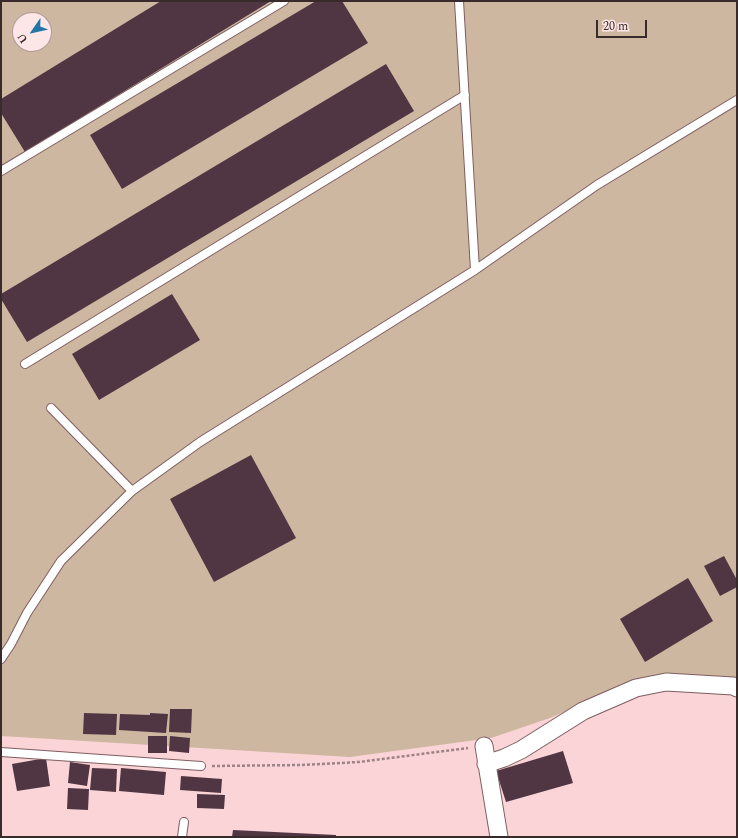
<!DOCTYPE html>
<html>
<head>
<meta charset="utf-8">
<style>
	body { margin:0 }
	#map { position:relative; width:738px; height:838px; overflow:hidden; background:#fbd4d7; font-family:Spectral,serif }
	canvas { display:block }
	.frame { position:absolute; inset:0; border:2px solid #392a2b; pointer-events:none }
	.north { position:absolute; left:12px; top:12px; width:40px; height:40px; box-sizing:border-box; background:#fee6e7; border:1px solid #af9b9c; border-radius:50%; rotate:236deg; font-size:11px; font-weight:700; line-height:16px; text-align:center; color:#392a2b }
	.north::after { content:''; display:block; margin:auto; width:14px; height:18px; background:#2076a6; clip-path:polygon(50% 0,100% 100%,50% 72%,0 100%) }
	.scale { position:absolute; left:596px; top:20px; width:51px; height:18px; box-sizing:border-box; border:2px solid #392a2b; border-top:0; padding-left:5px; font-size:12px; line-height:14px; white-space:nowrap; color:#392a2b; -webkit-text-stroke:3px #fee6e7; paint-order:stroke }
</style>
</head>
<body>
<div id="map">
<canvas width="738" height="838"></canvas>
<div class="frame"></div>
<div class="north">U</div>
<div class="scale">20 m</div>
</div>
<script>
const ctx = document.querySelector('canvas').getContext('2d');
ctx.lineJoin = 'round';
function fillPath(path, color) { ctx.fillStyle = color; ctx.fill(path, 'evenodd'); }
const toPath = rows => new Path2D(rows.map(r => 'M' + r).join(''));
function strokePath(path, color, width, dash) { ctx.strokeStyle = color; ctx.lineWidth = width; ctx.lineCap = dash ? 'butt' : 'round'; ctx.setLineDash(dash || []); ctx.stroke(path); }
const green = toPath([
	[1,1,737,1,737,681,629,683,550,718,491,738,350,757,1,736],
	[20,20,44,20,44,44,20,44]
]);
const building = toPath([
	[161,1,271,1,25,152,1,113,1,99],
	[316,1,342,1,368,43,122,189,90,135],
	[386,64,414,111,27,342,1,299,1,294],
	[172,294,200,340,99,400,72,354],
	[251,455,296,538,214,582,170,499],
	[724,556,737,580,737,587,720,596,704,566],
	[688,578,713,621,645,662,620,619],
	[170,709,192,709,191,733,169,732],
	[84,713,117,714,116,735,83,734],
	[150,713,168,714,166,733,119,730,120,714,150,715],
	[148,736,167,736,167,753,148,753],
	[170,736,190,738,189,753,169,751],
	[563,751,573,783,506,802,496,771],
	[46,758,50,786,17,791,12,764],
	[70,762,90,765,87,786,68,783],
	[92,768,117,769,116,792,90,790],
	[121,768,166,772,164,795,119,791],
	[181,776,222,779,221,793,180,790],
	[68,788,89,789,88,810,67,809],
	[197,794,225,795,224,809,197,808],
	[233,830,336,835,336,837,232,837]
]);
const path = toPath([
	[212,766,302,765,359,762,468,748]
]);
const service = toPath([
	[1,171,284,1],
	[475,270,597,185,737,100],
	[25,364,465,95],
	[51,408,132,491],
	[1,659,11,644,27,613,61,561,132,491,200,442,475,270,459,1],
	[1,752,201,766],
	[182,837,184,822]
]);
const minor = toPath([
	[484,746,499,837],
	[486,764,504,758,521,750,583,711,636,688,666,682,733,686,737,688]
]);
fillPath(green, '#cdb7a0');
fillPath(building, '#503543');
strokePath(service, '#7f5d60', 10);
strokePath(minor, '#7f5d60', 19);
strokePath(path, '#9e8385', 2.5, [3, 2]);
strokePath(service, '#fff', 8);
strokePath(minor, '#fff', 17);
</script>
</body>
</html>
